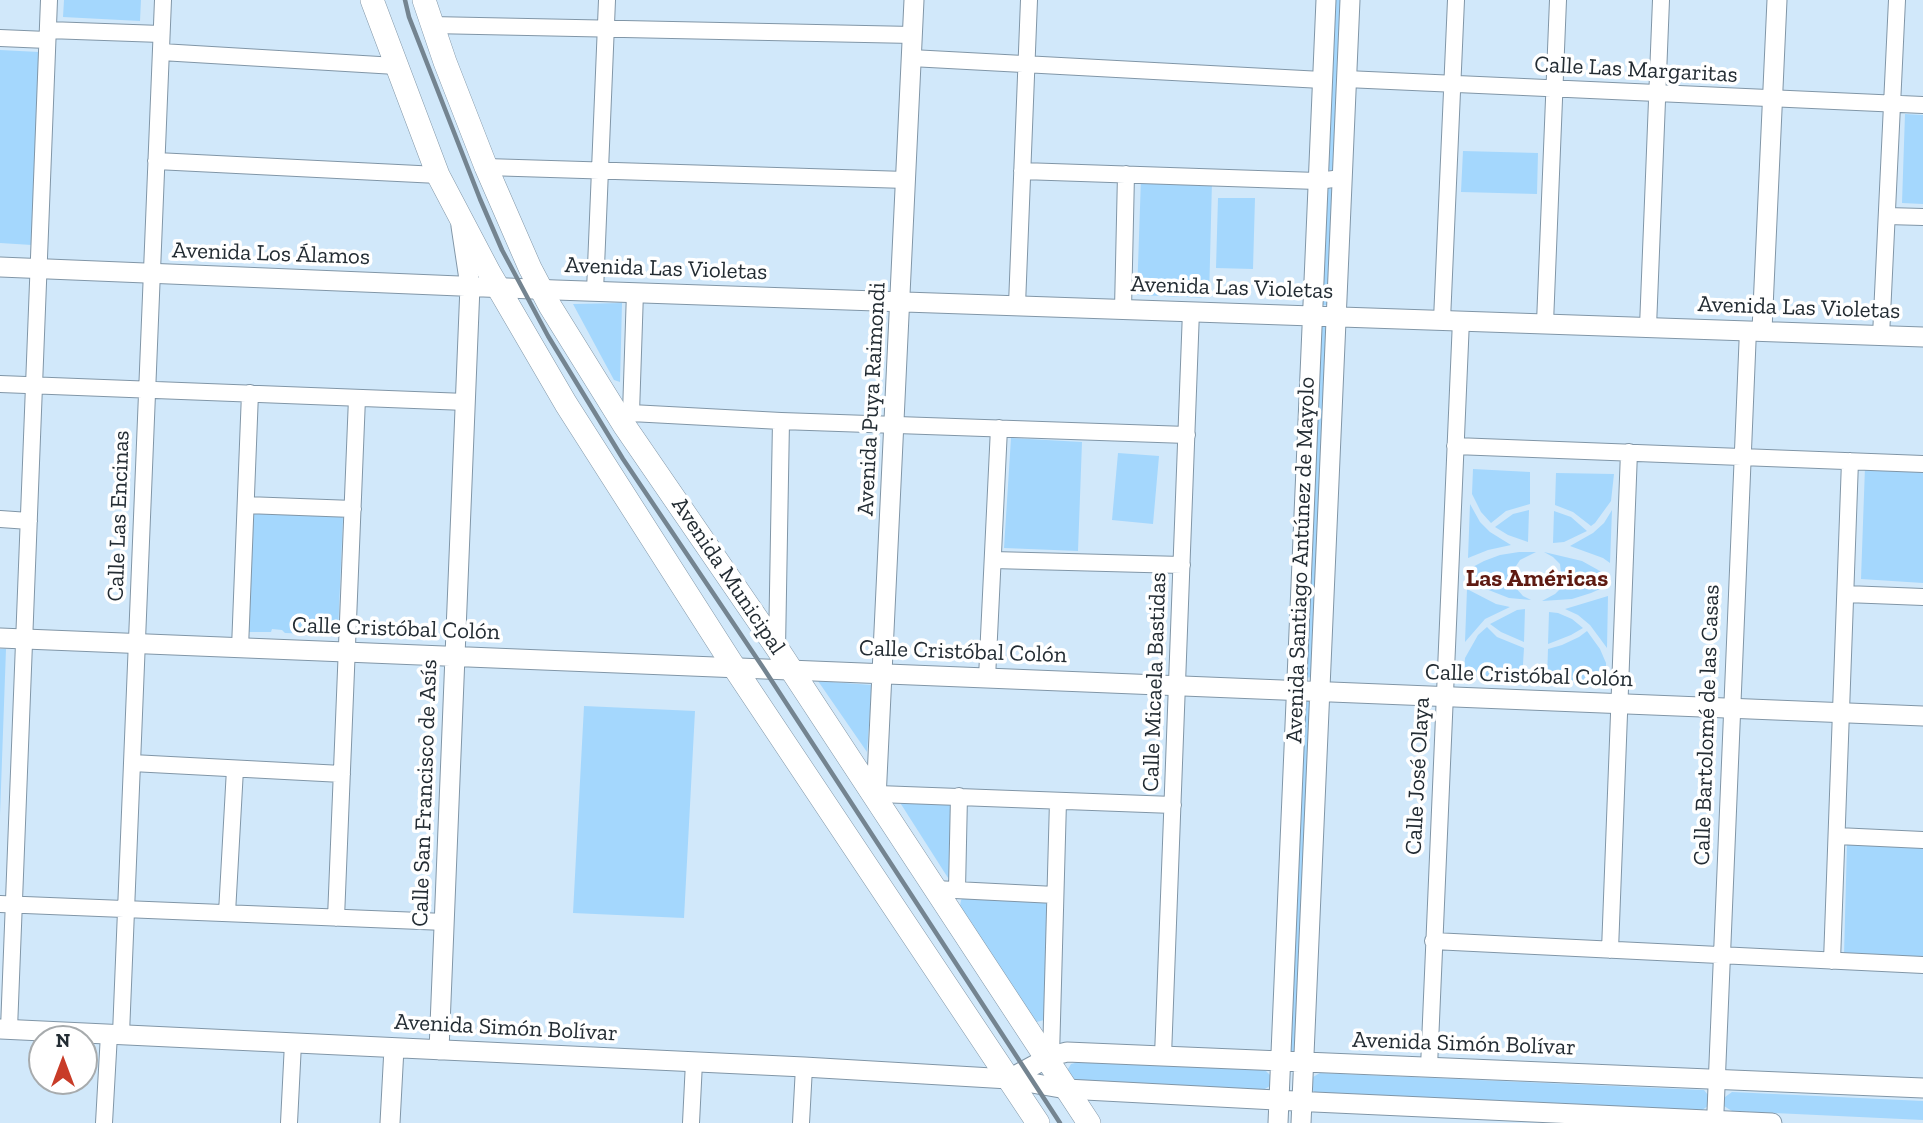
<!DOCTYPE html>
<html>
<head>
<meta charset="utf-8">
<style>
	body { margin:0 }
	#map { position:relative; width:1923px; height:1123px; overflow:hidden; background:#d1e8fa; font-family:"Zilla Slab",serif }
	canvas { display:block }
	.north { position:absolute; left:28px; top:1025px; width:70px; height:70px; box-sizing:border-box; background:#fff; border:2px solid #a7abad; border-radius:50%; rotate:0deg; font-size:19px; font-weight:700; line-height:28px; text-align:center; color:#232c33 }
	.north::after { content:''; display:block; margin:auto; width:24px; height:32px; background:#c83c28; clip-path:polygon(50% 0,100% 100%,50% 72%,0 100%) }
</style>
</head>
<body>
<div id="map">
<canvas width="1923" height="1123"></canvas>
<div class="north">N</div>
</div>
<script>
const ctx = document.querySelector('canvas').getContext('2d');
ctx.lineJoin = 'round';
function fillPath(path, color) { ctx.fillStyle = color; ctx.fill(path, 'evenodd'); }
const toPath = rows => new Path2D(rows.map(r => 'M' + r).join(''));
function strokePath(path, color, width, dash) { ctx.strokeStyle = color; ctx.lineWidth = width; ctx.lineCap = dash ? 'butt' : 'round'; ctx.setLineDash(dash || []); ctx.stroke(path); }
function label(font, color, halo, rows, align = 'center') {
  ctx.font = font + ' "Zilla Slab",serif'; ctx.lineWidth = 7; ctx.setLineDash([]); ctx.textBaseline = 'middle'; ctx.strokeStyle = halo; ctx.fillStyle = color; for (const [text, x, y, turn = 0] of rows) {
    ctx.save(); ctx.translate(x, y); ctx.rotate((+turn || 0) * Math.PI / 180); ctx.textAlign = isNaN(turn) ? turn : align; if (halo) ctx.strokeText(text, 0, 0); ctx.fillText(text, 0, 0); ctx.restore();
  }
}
const green = toPath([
	[64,0,141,0,140,21,63,17],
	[1332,0,1341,0,1333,170,1324,170],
	[0,50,39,52,32,245,0,243],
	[1905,114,1923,115,1923,204,1902,203],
	[1463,151,1538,153,1537,194,1461,192],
	[1141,178,1212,181,1209,298,1137,295],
	[1323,188,1333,189,1330,305,1319,305],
	[1218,198,1255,198,1253,269,1216,268],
	[622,303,620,382,614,380,573,304],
	[1318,325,1327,325,1314,677,1302,678],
	[1011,438,1082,442,1078,551,1004,548],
	[1118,453,1159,456,1153,524,1112,520],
	[1865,467,1923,469,1923,583,1861,579],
	[1473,469,1530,472,1530,504,1506,511,1491,523,1481,512,1472,494],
	[1556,473,1614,474,1611,501,1595,523,1591,526,1573,512,1555,505],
	[1470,504,1480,522,1490,532,1511,545,1488,550,1468,558],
	[1529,510,1528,542,1508,535,1495,527,1513,514],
	[1612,510,1610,563,1603,558,1570,546,1593,533,1604,523],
	[1554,511,1571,517,1587,531,1564,542,1553,543],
	[255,513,338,514,343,518,338,632,335,635,285,633,282,630,272,629,271,632,249,632,247,629,251,516],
	[1519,552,1536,552,1520,560,1514,569,1513,578,1516,588,1523,596,1531,600,1509,598,1486,589,1469,579,1469,569,1484,561,1500,555],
	[1544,552,1582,561,1609,576,1609,585,1591,593,1572,599,1542,601,1555,594,1560,589,1562,581,1560,564,1553,557],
	[1467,589,1496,604,1510,607,1485,619,1465,642],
	[1608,596,1607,648,1590,625,1578,615,1565,609],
	[1525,609,1524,642,1501,632,1490,624,1517,610],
	[1549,612,1558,613,1572,619,1583,628,1571,635,1548,644],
	[1487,627,1497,637,1524,648,1522,680,1464,677,1465,658,1478,635],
	[1587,631,1600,649,1606,663,1606,682,1547,680,1548,649,1562,645,1579,637],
	[0,649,6,649,0,815],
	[818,681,872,685,867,752],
	[1301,696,1311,696,1298,1051,1286,1051],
	[584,706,695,711,684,918,573,913],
	[899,801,953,804,950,881],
	[1847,843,1923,846,1923,959,1844,955],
	[965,896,1043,897,1050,903,1044,1020,1033,1023,960,906,961,900],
	[1079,1062,1264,1069,1270,1075,1270,1086,1263,1090,1077,1083,1068,1077,1068,1069,1071,1064],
	[1320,1073,1704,1090,1708,1095,1708,1106,1702,1110,1318,1094,1310,1089,1313,1077],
	[1732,1092,1923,1101,1923,1120,1732,1111,1724,1106,1725,1097]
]);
const minor = toPath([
	[431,25,913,35],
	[48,30,161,34],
	[0,38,47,40],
	[161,52,396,66],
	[911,58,1322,80],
	[1346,79,1923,105],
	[156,161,438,175],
	[486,167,906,180],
	[1022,171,1317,181,1342,178],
	[1887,216,1923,217],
	[595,291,607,0],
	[1017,305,1029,0],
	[1123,309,1126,174],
	[1442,320,1456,0],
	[1545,323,1558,0],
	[1648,327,1661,0],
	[1881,336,1897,0],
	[0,384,466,402],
	[631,413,781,421,1187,435],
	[626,421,631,413,635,292],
	[1455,446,1923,464],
	[246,505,353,509],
	[0,519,29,521],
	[993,560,1182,565],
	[1846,594,1923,597],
	[240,648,250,393],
	[777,648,781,421],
	[987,678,999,428],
	[132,763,342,774],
	[878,794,1173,805],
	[1837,836,1923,840],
	[935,889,1055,895],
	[957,889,959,796],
	[0,904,445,922],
	[227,913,235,769],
	[336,918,357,398],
	[1433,941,1923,965],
	[1610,950,1629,452],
	[1832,961,1850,461],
	[9,1029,49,0],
	[121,1034,163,0],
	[1051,1056,1058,801],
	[1163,1056,1191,311],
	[1429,1067,1461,320],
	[104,1123,109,1034],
	[289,1123,293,1043],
	[691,1123,694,1062],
	[801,1123,804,1067],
	[1715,1123,1748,330]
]);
const tertiary = toPath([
	[0,267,556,290,1923,337],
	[1762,330,1777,0],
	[0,638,1923,716],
	[876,799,914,0],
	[0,1029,804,1067,1009,1079,1066,1089,1314,1102,1772,1123],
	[439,1050,470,286,461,226],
	[1009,1079,1051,1056,1067,1052,1923,1088],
	[390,1123,394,1048],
	[1278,1123,1326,0],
	[1301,1123,1350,0]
]);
const secondary = toPath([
	[372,0,438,175,489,272,566,404,734,667,1038,1123],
	[424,0,445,62,486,167,530,268,550,306,624,425,777,648,1089,1123]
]);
const rail = toPath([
	[405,0,409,17,480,199,502,250,548,336,623,459,764,669,1060,1123]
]);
const streetNames = [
	["Calle Las Margaritas",1636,70,3],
	["Avenida Los Álamos",271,254,2],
	["Avenida Las Violetas",666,269,2],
	["Avenida Las Violetas",1232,288,2],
	["Avenida Las Violetas",1799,308,2],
	["Avenida Puya Raimondi",872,399,-87],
	["Calle Las Encinas",119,516,-88],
	["Avenida Santiago Antúnez de Mayolo",1301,560,-88],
	["Avenida Municipal",728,576,56],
	["Calle Cristóbal Colón",396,629,2],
	["Calle Cristóbal Colón",963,652,2],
	["Calle Cristóbal Colón",1529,676,2],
	["Calle Micaela Bastidas",1155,682,-88],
	["Calle Bartolomé de las Casas",1707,725,-88],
	["Calle José Olaya",1418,776,-87],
	["Calle San Francisco de Asís",425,793,-88],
	["Avenida Simón Bolívar",506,1028,3],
	["Avenida Simón Bolívar",1464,1044,2]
];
const neighbourhoodNames = [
	["Las Américas",1537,579]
];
fillPath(green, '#a4d7fd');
strokePath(minor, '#8196a7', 18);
strokePath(tertiary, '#8196a7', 21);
strokePath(secondary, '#8196a7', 24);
strokePath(minor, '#fff', 16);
strokePath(tertiary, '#fff', 19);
strokePath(secondary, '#fff', 23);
strokePath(rail, '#748490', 4.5);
label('23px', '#232c33', '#fff', streetNames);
label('bold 24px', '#5e1a11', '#fff', neighbourhoodNames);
</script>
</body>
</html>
